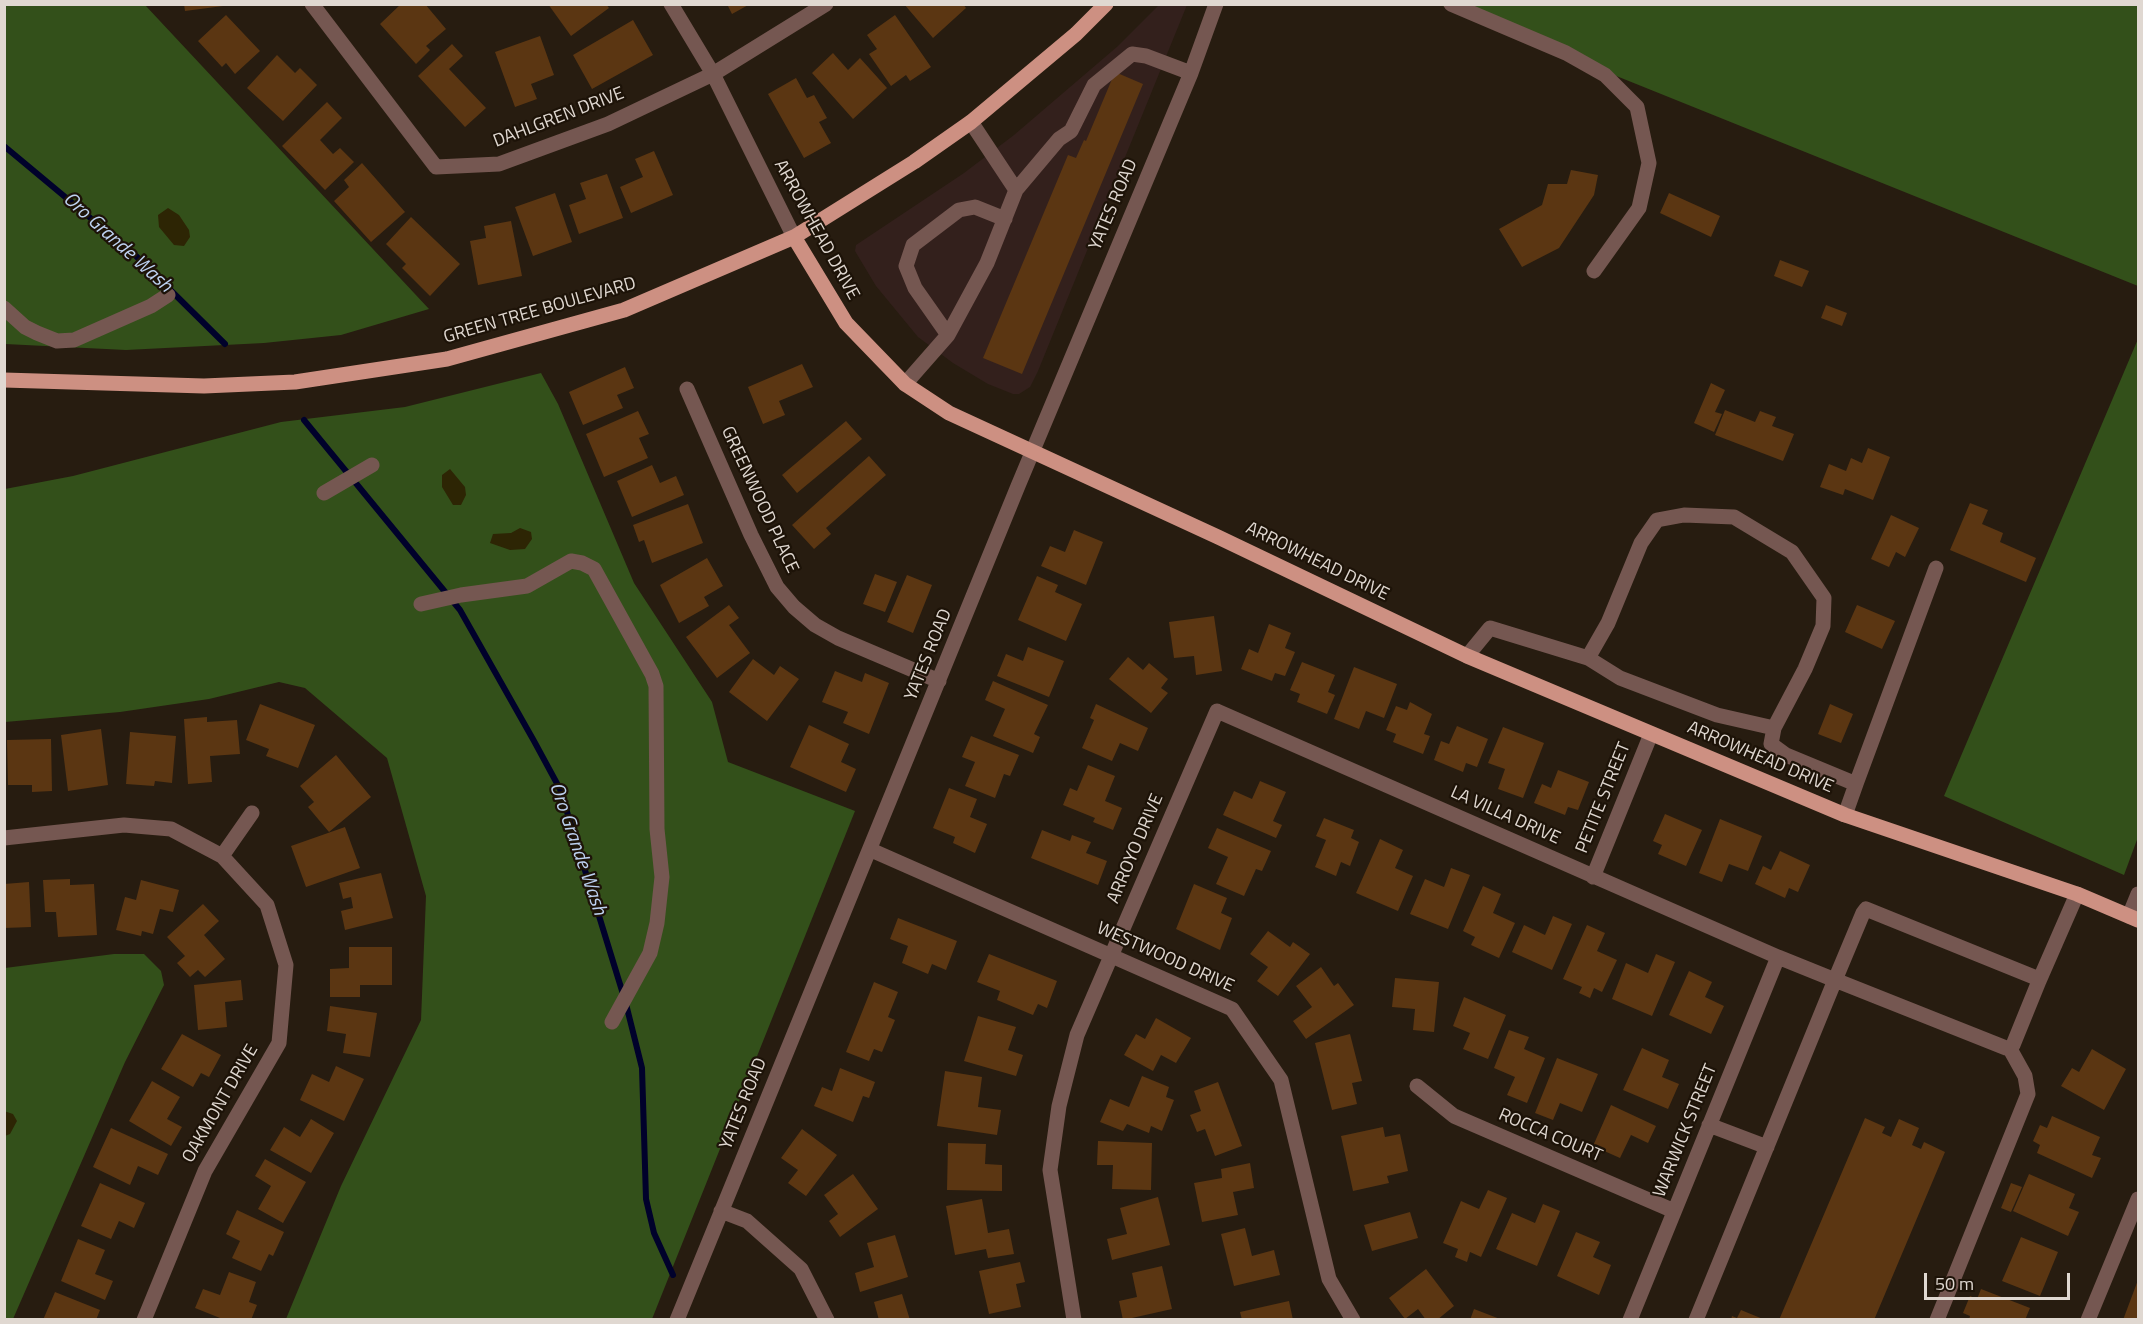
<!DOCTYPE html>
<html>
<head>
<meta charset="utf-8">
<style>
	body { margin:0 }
	#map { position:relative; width:2143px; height:1324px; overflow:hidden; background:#271c10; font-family:"Titillium Web",sans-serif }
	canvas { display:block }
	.frame { position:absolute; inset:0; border:6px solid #e0d8d1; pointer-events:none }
	.scale { position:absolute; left:1924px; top:1273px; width:146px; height:27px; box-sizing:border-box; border:3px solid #e0d8d1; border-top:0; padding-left:8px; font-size:18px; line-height:21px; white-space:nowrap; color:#e0d8d1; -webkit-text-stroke:4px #1d1308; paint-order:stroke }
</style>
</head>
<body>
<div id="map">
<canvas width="2143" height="1324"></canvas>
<div class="frame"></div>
<div class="scale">50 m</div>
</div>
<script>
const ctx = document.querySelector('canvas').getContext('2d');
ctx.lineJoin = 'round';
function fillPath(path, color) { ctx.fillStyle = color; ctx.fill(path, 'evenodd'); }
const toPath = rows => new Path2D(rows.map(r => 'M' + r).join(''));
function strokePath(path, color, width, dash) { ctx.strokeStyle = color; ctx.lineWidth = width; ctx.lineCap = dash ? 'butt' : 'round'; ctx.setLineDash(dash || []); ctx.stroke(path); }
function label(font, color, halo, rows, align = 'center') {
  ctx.font = font + ' "Titillium Web",sans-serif'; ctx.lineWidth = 4.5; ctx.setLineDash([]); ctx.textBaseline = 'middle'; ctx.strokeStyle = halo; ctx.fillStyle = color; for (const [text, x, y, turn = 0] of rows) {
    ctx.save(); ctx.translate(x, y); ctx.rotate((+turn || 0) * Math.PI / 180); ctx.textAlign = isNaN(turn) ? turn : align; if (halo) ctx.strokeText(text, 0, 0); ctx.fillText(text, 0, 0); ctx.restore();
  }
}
const commercial = toPath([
	[1159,5,1187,5,1038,371,1030,387,1019,394,1013,394,988,384,953,363,918,337,876,286,855,251,856,245,964,173,1014,135,1118,46]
]);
const green = toPath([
	[5,5,145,5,429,309,341,335,264,343,126,350,5,344],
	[1440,5,2138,5,2138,286],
	[2138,339,2138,837,2124,875,1944,796],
	[541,373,558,404,634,583,712,702,728,762,855,811,652,1319,286,1319,341,1186,421,1020,426,896,387,758,305,688,279,682,209,699,120,712,5,722,5,489,73,476,281,422,405,407],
	[114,954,144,954,161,971,164,985,125,1062,13,1319,5,1320,5,968]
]);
const sand = toPath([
	[168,208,179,215,189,230,190,237,184,246,174,245,159,227,158,215],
	[450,469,465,487,466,495,461,505,453,505,442,487,442,475],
	[520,528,531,532,532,539,525,549,510,550,490,543,493,534,511,533],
	[4,1111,13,1114,17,1121,10,1134,5,1136]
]);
const stream = toPath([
	[4,146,136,256,225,344],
	[304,420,460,610,534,741,560,789,623,994],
	[626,1004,642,1068,646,1199,654,1233,673,1275]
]);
const building = toPath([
	[184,4,223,4,223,6,185,11],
	[401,4,425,4,446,29,426,46,430,50,416,64,380,24],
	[548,4,606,4,609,8,571,36],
	[727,4,750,4,732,14],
	[904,4,963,4,966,8,933,38],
	[226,15,260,51,235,74,226,63,222,67,198,41],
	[895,15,931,67,910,81,906,75,891,86,869,54,877,49,867,35],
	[633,20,653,55,592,89,573,55],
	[540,36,554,75,531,84,537,99,515,107,495,52],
	[452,44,463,56,449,69,486,108,465,127,418,76],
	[833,53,848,70,860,58,887,88,853,119,812,73],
	[277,55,295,73,300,68,317,85,283,121,247,88],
	[1115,72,1143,84,1022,374,983,358,1068,155,1076,158,1084,140,1086,141],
	[796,78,807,98,814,95,827,118,819,122,831,143,804,158,768,94],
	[327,102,342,118,320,140,333,154,340,148,354,162,325,190,282,146],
	[654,151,673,195,631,213,620,187,643,177,635,159],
	[362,163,405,212,371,242,334,201,349,187,344,180],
	[1571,170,1598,175,1594,195,1559,248,1522,267,1499,229,1542,205,1548,184,1567,184],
	[607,174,623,218,579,234,569,205,586,199,580,183],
	[555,193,572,242,533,256,515,207],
	[1669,193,1720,216,1711,237,1660,213],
	[411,217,460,264,430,296,402,268,406,264,386,244],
	[511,221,522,276,478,285,470,241,486,238,484,226],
	[1780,260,1809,271,1802,287,1774,276],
	[1826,305,1847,313,1842,326,1821,318],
	[802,364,813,387,779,401,785,415,763,424,748,387],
	[625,367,634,388,617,395,623,408,583,425,569,392],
	[1711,383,1725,390,1715,412,1722,414,1714,432,1694,423],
	[1725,410,1755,422,1760,411,1776,417,1772,426,1794,434,1783,461,1715,435],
	[638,411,649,434,639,438,648,458,604,477,586,434],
	[846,421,862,439,797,493,782,475],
	[1868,448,1890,457,1873,500,1845,489,1843,495,1820,487,1829,464,1846,471,1851,458,1862,463],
	[869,456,886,475,826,528,831,534,814,549,792,525],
	[652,465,660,483,676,476,684,495,632,517,617,481],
	[1970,503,1988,510,1982,524,2003,533,2000,542,2036,558,2026,582,1950,550],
	[688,504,703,543,652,563,644,540,639,542,633,525],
	[1891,515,1919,528,1905,557,1896,552,1889,567,1871,559],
	[1074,530,1103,542,1086,585,1041,566,1050,546,1065,552],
	[707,558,723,586,704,597,709,606,679,623,660,585],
	[875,574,897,582,885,612,863,604],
	[907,575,932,585,913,633,887,622],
	[1037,576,1058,585,1055,592,1082,604,1066,641,1018,620],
	[729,605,739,618,729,625,750,653,717,678,686,637],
	[1857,605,1895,621,1882,649,1845,632],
	[1214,616,1222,671,1196,675,1194,656,1174,658,1169,622],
	[1269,624,1291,633,1285,648,1295,652,1285,676,1275,673,1272,681,1241,669,1249,649,1258,653],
	[1028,647,1064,661,1049,697,997,676,1006,654,1023,661],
	[1128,657,1143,670,1149,663,1168,679,1161,688,1168,693,1151,713,1109,679],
	[753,659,774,675,780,666,799,679,767,721,729,692],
	[1302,662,1335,675,1328,692,1335,695,1327,714,1297,702,1300,694,1290,690],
	[1354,667,1397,684,1384,718,1366,711,1359,729,1334,719],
	[835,671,862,682,865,673,889,683,869,734,843,723,848,712,822,702],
	[993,681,1048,705,1034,734,1040,737,1033,753,993,736,1005,709,985,700],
	[1410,702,1432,714,1424,734,1430,736,1423,754,1393,742,1396,734,1386,730,1396,706,1407,710],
	[260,704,315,725,298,768,266,756,269,749,246,740],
	[1096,704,1148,728,1138,751,1120,743,1112,761,1082,748,1094,720,1090,718],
	[1830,704,1853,714,1841,743,1818,734],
	[207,717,207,722,237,720,240,754,210,756,212,782,188,784,184,719],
	[809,725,849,744,841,762,856,769,846,792,790,767],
	[1457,726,1488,739,1477,767,1466,763,1463,772,1434,760,1441,741,1449,744],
	[1503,727,1544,743,1523,798,1498,789,1505,769,1488,763],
	[101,729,108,785,68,791,61,735],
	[130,732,176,736,172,783,155,781,154,786,126,784],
	[971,736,1019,755,1010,776,1004,774,995,798,965,786,975,762,962,757],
	[51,739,52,791,32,792,32,785,8,785,7,740],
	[336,755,371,797,329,832,308,807,314,802,300,786],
	[1088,765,1115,776,1105,801,1122,808,1113,830,1093,822,1095,818,1063,805,1070,788,1077,791],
	[1558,770,1589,782,1578,810,1568,807,1565,815,1534,803,1542,784,1551,788],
	[1260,781,1286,792,1273,821,1282,825,1276,838,1223,815,1234,791,1252,799],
	[949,788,977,799,970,817,987,824,975,853,953,843,955,837,933,828],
	[1665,814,1702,830,1686,866,1658,854,1662,845,1653,841],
	[1324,818,1354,830,1351,838,1359,842,1350,866,1341,862,1336,876,1315,867,1326,840,1316,836],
	[1720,819,1762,836,1748,871,1729,864,1722,882,1699,873],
	[345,827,360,868,306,887,291,846],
	[1217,828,1271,851,1262,871,1256,869,1244,896,1216,884,1228,857,1208,848],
	[1042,830,1070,841,1072,835,1091,842,1086,853,1107,861,1098,885,1031,858],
	[1380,839,1403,850,1395,868,1413,876,1398,911,1356,893],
	[1780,851,1810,865,1798,892,1789,888,1785,898,1755,884,1763,866,1771,870],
	[1451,868,1470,875,1448,929,1410,914,1425,879,1444,887],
	[381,873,393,918,345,930,341,911,353,908,351,897,343,899,339,883],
	[70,879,70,885,94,884,97,935,58,937,56,912,45,912,43,880],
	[141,880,179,890,173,912,160,909,153,934,142,931,141,936,116,930,125,897,136,900],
	[29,882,31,927,4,928,4,884],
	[1194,884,1227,898,1221,913,1232,918,1220,950,1176,929],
	[1483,886,1501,894,1493,913,1515,923,1499,958,1471,945,1475,937,1463,931],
	[203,904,219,921,204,935,225,959,205,977,198,970,190,977,177,963,185,956,167,937],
	[1553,916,1572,924,1552,970,1512,952,1524,925,1545,935],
	[898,918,957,941,946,970,932,964,928,974,902,963,908,946,890,939],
	[1587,925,1605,933,1597,951,1617,960,1602,992,1594,988,1590,998,1579,993,1582,987,1563,979],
	[1268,931,1290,947,1293,942,1310,954,1278,996,1257,981,1268,967,1250,954],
	[349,947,392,947,392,985,360,985,360,997,330,997,330,969,349,968],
	[989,954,1057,981,1047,1008,1038,1004,1033,1015,997,1000,1000,991,977,982],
	[1656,954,1675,962,1652,1016,1612,999,1626,963,1648,973],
	[1321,967,1334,986,1338,983,1354,1005,1306,1039,1293,1021,1312,1007,1296,986],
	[1689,971,1712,982,1705,997,1724,1006,1711,1034,1669,1015],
	[1395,978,1439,982,1434,1032,1413,1030,1415,1009,1392,1007],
	[241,980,243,1000,225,1002,227,1027,198,1030,194,985],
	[874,982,898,992,888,1017,895,1020,882,1052,874,1049,869,1061,846,1052],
	[1464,997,1506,1015,1488,1059,1463,1049,1470,1033,1453,1026],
	[330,1006,377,1013,370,1057,343,1053,346,1034,327,1031],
	[978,1016,1016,1027,1008,1050,1023,1055,1016,1076,964,1061],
	[1156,1018,1191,1038,1176,1063,1161,1055,1153,1071,1124,1055,1136,1034,1145,1039],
	[1509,1030,1529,1037,1524,1049,1545,1058,1527,1103,1507,1095,1515,1077,1494,1068],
	[182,1034,221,1055,209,1077,201,1073,193,1087,161,1069],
	[1350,1034,1362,1081,1352,1083,1357,1104,1332,1110,1315,1043],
	[1642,1048,1669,1060,1662,1077,1679,1084,1668,1109,1623,1090],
	[2092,1049,2126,1069,2104,1110,2061,1086,2072,1068,2079,1072],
	[1557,1058,1598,1074,1582,1112,1560,1103,1553,1120,1535,1113],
	[336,1066,364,1079,344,1121,300,1100,312,1074,329,1082],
	[840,1068,875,1082,869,1098,863,1096,853,1122,814,1106,822,1087,832,1091],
	[945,1071,982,1077,978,1107,1001,1110,997,1135,937,1126],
	[1142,1076,1169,1087,1166,1097,1174,1100,1162,1131,1151,1126,1149,1133,1127,1124,1123,1131,1100,1122,1110,1099,1129,1107],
	[152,1081,180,1097,167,1119,182,1127,171,1146,129,1121],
	[1218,1082,1242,1146,1215,1156,1205,1129,1197,1132,1190,1115,1201,1111,1194,1091],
	[1611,1105,1656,1126,1648,1143,1631,1135,1620,1158,1593,1146],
	[2052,1116,2100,1137,2092,1155,2101,1158,2092,1178,2037,1153,2040,1145,2033,1141,2040,1125,2047,1128],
	[1865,1118,1885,1127,1882,1133,1891,1137,1899,1119,1919,1128,1912,1145,1921,1149,1924,1142,1945,1152,1874,1320,1779,1320],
	[311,1119,334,1133,311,1173,270,1150,284,1127,300,1137],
	[1383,1127,1385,1137,1400,1134,1408,1171,1387,1176,1389,1183,1353,1191,1341,1136],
	[111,1128,168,1154,158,1175,138,1166,130,1185,93,1167],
	[802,1129,837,1155,806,1196,788,1183,798,1170,781,1158],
	[1098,1141,1152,1143,1151,1190,1112,1189,1113,1165,1097,1165],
	[948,1143,986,1144,985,1164,1002,1165,1002,1191,947,1190],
	[265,1159,306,1182,283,1223,258,1209,271,1186,255,1176],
	[1250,1163,1254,1188,1233,1192,1238,1215,1202,1222,1194,1183,1222,1178,1221,1169],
	[853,1174,878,1209,840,1237,829,1221,838,1214,824,1195],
	[2029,1174,2075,1194,2069,1208,2079,1212,2068,1236,2013,1211],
	[100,1183,145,1203,134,1228,119,1221,111,1239,81,1226],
	[2011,1183,2022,1187,2011,1212,2001,1208],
	[1488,1190,1507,1198,1481,1257,1470,1252,1467,1262,1455,1257,1458,1249,1443,1243,1461,1201,1479,1209],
	[1158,1197,1170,1245,1112,1260,1107,1239,1127,1234,1120,1208],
	[982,1199,988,1233,1009,1229,1014,1254,988,1258,986,1249,955,1255,946,1206],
	[1543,1204,1560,1211,1537,1266,1496,1249,1512,1213,1535,1223],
	[237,1210,284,1232,273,1256,269,1254,261,1271,232,1258,240,1241,226,1234],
	[1410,1212,1418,1238,1372,1251,1364,1225],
	[1245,1228,1252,1256,1274,1250,1280,1275,1234,1286,1221,1234],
	[1576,1232,1600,1242,1593,1257,1611,1265,1599,1295,1557,1276],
	[895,1235,908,1277,860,1292,855,1273,874,1267,867,1243],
	[2021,1237,2058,1252,2040,1296,2002,1281],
	[78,1239,105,1250,95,1274,113,1281,105,1300,61,1281],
	[1020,1262,1025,1282,1016,1284,1021,1307,989,1314,979,1271],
	[1162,1266,1172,1309,1123,1320,1119,1301,1137,1297,1132,1273],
	[1426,1269,1454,1306,1437,1320,1426,1320,1418,1309,1405,1319,1389,1298],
	[229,1272,256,1282,249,1302,257,1305,251,1320,225,1320,195,1308,203,1289,220,1295],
	[2138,1280,2138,1320,2123,1320],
	[1981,1289,2030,1308,2025,1320,1969,1320,1970,1316,1963,1313,1970,1296,1977,1299],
	[55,1292,100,1310,96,1320,43,1320],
	[902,1294,910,1320,879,1320,874,1302],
	[1289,1301,1293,1320,1242,1320,1240,1312],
	[1474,1309,1500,1319,1500,1320,1470,1320],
	[1741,1310,1763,1319,1763,1320,1731,1320,1732,1316,1737,1318]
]);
const minor = toPath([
	[312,4,436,167,499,164,608,124,713,74,826,4],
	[671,4,713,74,794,237],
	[1451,4,1566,53,1605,75,1637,107,1649,163,1639,208,1594,271],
	[971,122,1016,190],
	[4,308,25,327,37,333,57,341,74,340,151,306,168,295],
	[948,335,915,288,906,266,913,245,959,210,975,207,1005,219],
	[905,384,948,335,987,263,1016,190,1059,139,1071,131,1094,85,1132,54,1146,56,1191,73],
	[687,389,751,535,777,587,794,607,815,625,838,638,939,681],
	[324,493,372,465],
	[421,604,461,595,527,586,571,561,582,563,594,569,652,674,656,686,657,829,662,877,657,923,650,953,612,1022],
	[1467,656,1490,628,1588,658,1608,623,1641,543,1657,520,1684,515,1734,517,1792,552,1824,598,1823,626,1805,669,1774,728,1771,744,1786,755,1856,784,1845,815],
	[1588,658,1620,678,1717,715,1774,728],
	[1856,784,1936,568],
	[4,838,124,825,171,829,222,856,267,905,286,965,279,1043,205,1171,144,1320],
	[871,850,1232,1009,1281,1080,1329,1279,1353,1320],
	[222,856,252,813],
	[1593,877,1651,734],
	[2129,916,2138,894],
	[2039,981,2077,894],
	[1417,1086,1454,1116,1674,1211],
	[1709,1125,1767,1147],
	[721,1211,747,1221,801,1269,827,1320],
	[677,1320,1018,486,1191,73,1216,4],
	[1074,1320,1050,1170,1059,1106,1077,1035,1217,711,1778,957,1835,980,2006,1048,2010,1049,2013,1045,2039,981,2034,977,1866,909,1863,913,1835,980,1696,1320],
	[1630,1320,1778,957],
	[1937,1320,2028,1094,2025,1076,2010,1049],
	[2088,1320,2138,1199]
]);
const major = toPath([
	[794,237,846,323,905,384,949,413,1218,537,1467,656,1845,815,2077,894,2138,920],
	[4,380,204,386,295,382,447,359,624,310,794,237,914,162,971,122,1076,34,1106,4]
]);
const streetNames = [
	["DAHLGREN DRIVE",559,118,-21],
	["YATES ROAD",1114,205,-67],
	["ARROWHEAD DRIVE",816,230,61],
	["GREEN TREE BOULEVARD",540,311,-16],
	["GREENWOOD PLACE",759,500,65],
	["ARROWHEAD DRIVE",1317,562,26],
	["YATES ROAD",929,655,-68],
	["ARROWHEAD DRIVE",1760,758,23],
	["PETITE STREET",1604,798,-68],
	["LA VILLA DRIVE",1505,816,24],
	["ARROYO DRIVE",1136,849,-67],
	["WESTWOOD DRIVE",1165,958,24],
	["OAKMONT DRIVE",221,1104,-60],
	["YATES ROAD",744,1104,-68],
	["WARWICK STREET",1686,1131,-68],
	["ROCCA COURT",1550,1136,23]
];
const waterNames = [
	["Oro Grande Wash",117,243,42],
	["Oro Grande Wash",577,849,71]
];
fillPath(commercial, '#33201c');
fillPath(green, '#33501a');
fillPath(sand, '#2d2504');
strokePath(stream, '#00012b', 6);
fillPath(building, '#5b3612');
strokePath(minor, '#755751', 15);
strokePath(major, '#cd9082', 15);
label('18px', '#e0d8d1', '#1d1308', streetNames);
label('italic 20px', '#bdd1f0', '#1d1308', waterNames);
</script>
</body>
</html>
